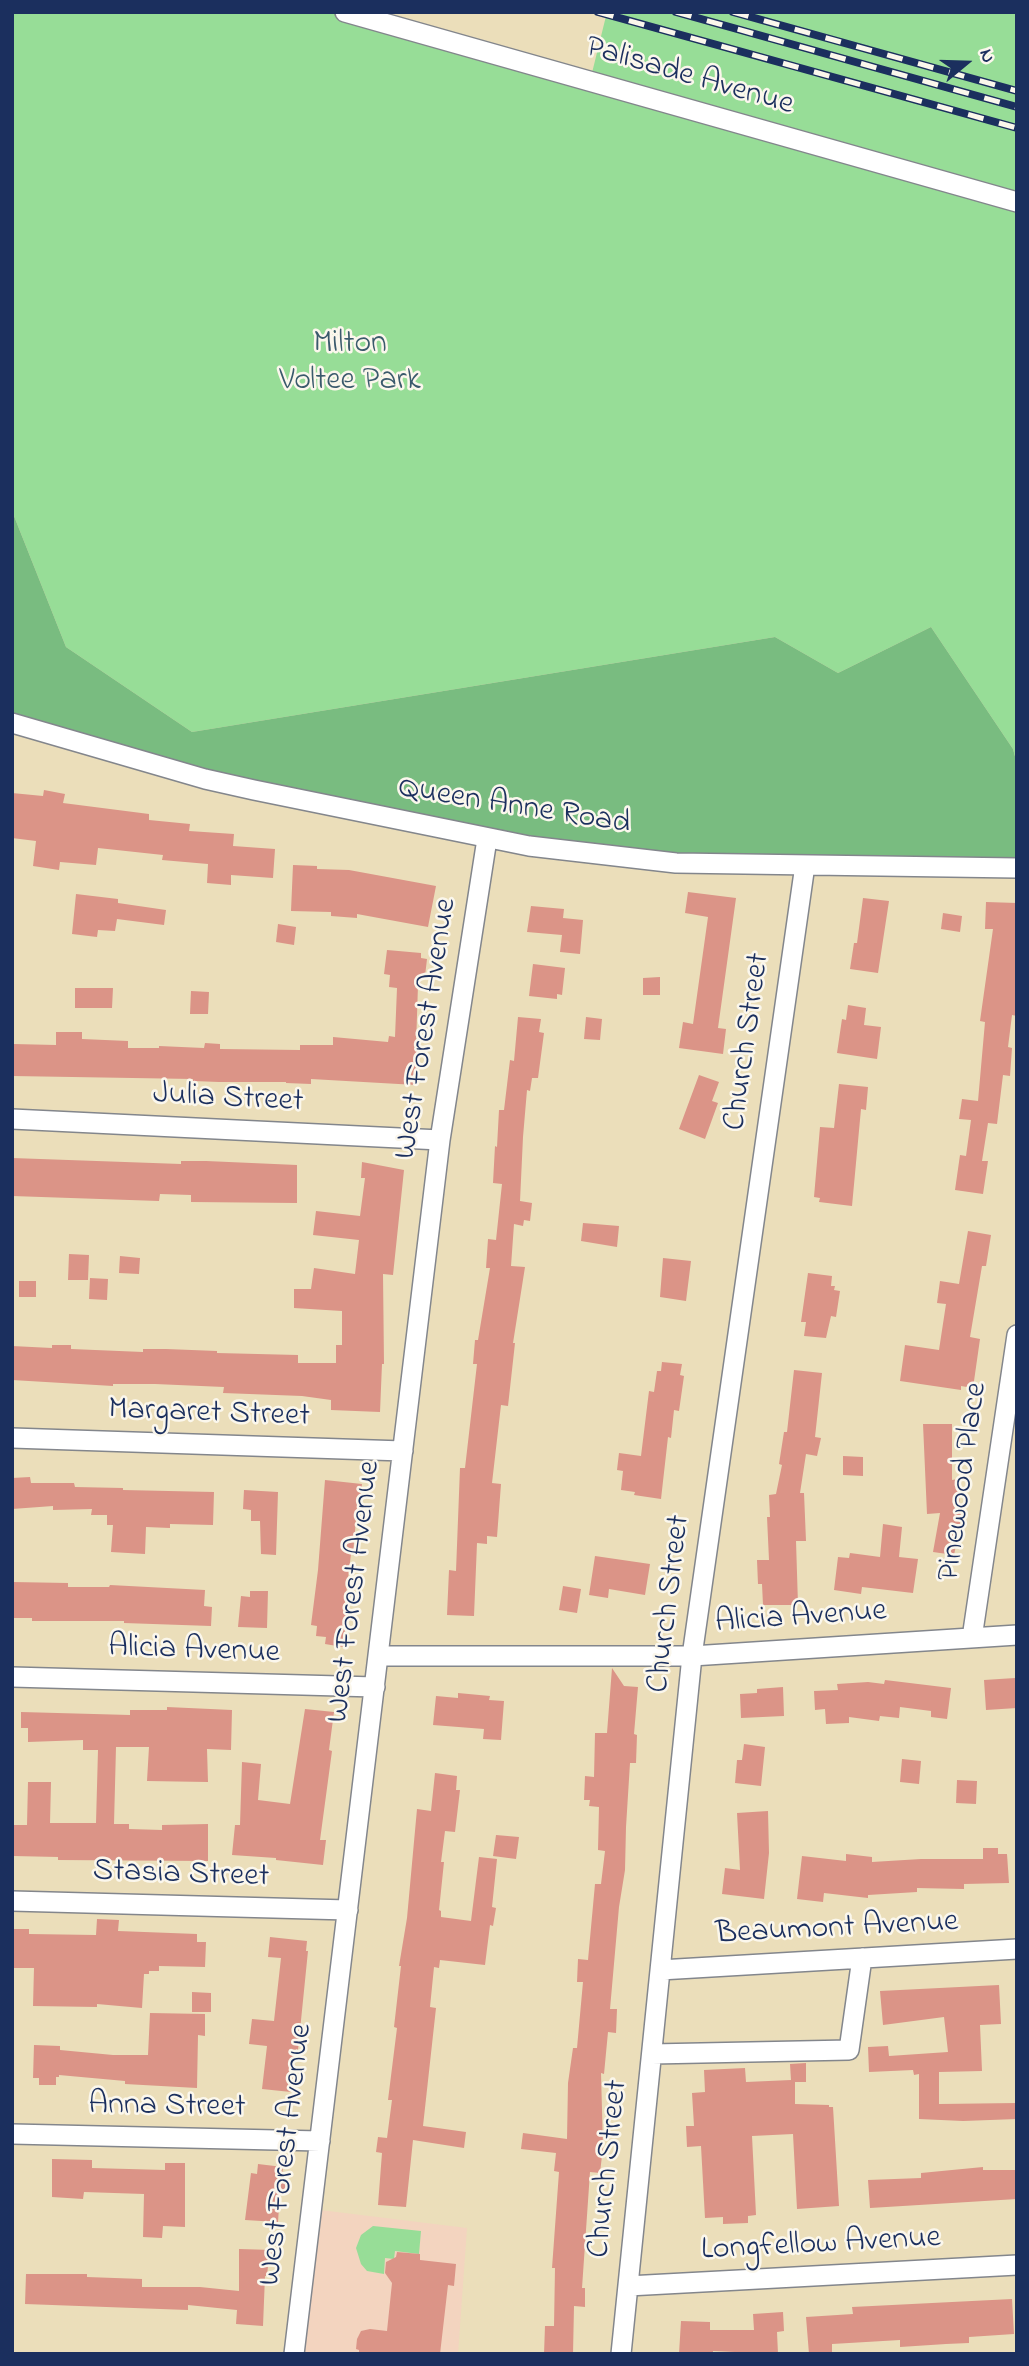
<!DOCTYPE html>
<html>
<head>
<meta charset="utf-8">
<style>
	body { margin:0 }
	#map { position:relative; width:1029px; height:2366px; overflow:hidden; background:#ebdeba; font-family:"Indie Flower",sans-serif }
	canvas { display:block }
	.frame { position:absolute; inset:0; border:14px solid #1b2f5e; pointer-events:none }
	.north { position:absolute; left:931px; top:28px; width:70px; height:70px; -webkit-text-stroke:5px #fbf7ec; paint-order:stroke; rotate:71deg; font-size:19px; font-weight:700; line-height:28px; text-align:center; color:#1b2f5e }
	.north::after { content:''; display:block; margin:auto; width:24px; height:32px; background:#1b2f5e; clip-path:polygon(50% 0,100% 100%,50% 72%,0 100%) }
</style>
</head>
<body>
<div id="map">
<canvas width="1029" height="2366"></canvas>
<div class="frame"></div>
<div class="north">N</div>
</div>
<script>
const ctx = document.querySelector('canvas').getContext('2d');
ctx.lineJoin = 'round';
function fillPath(path, color) { ctx.fillStyle = color; ctx.fill(path, 'evenodd'); }
const toPath = rows => new Path2D(rows.map(r => 'M' + r).join(''));
function strokePath(path, color, width, dash) { ctx.strokeStyle = color; ctx.lineWidth = width; ctx.lineCap = dash ? 'butt' : 'round'; ctx.setLineDash(dash || []); ctx.stroke(path); }
function label(font, color, halo, rows, align = 'center') {
  ctx.font = font + ' "Indie Flower",sans-serif'; ctx.lineWidth = 5; ctx.setLineDash([]); ctx.textBaseline = 'middle'; ctx.strokeStyle = halo; ctx.fillStyle = color; for (const [text, x, y, turn = 0] of rows) {
    ctx.save(); ctx.translate(x, y); ctx.rotate((+turn || 0) * Math.PI / 180); ctx.textAlign = isNaN(turn) ? turn : align; if (halo) ctx.strokeText(text, 0, 0); ctx.fillText(text, 0, 0); ctx.restore();
  }
}
const built = toPath([
	[312,2209,467,2228,458,2354,294,2354]
]);
const green = toPath([
	[12,12,345,12,590,81,607,12,1017,12,1017,764,1013,749,931,627,838,673,775,637,192,732,66,647,12,511],
	[373,2226,421,2231,419,2254,395,2251,394,2259,385,2258,384,2274,367,2271,361,2264,356,2248,361,2235]
]);
const forest = toPath([
	[12,511,66,647,192,732,775,637,838,673,931,627,1013,749,1017,764,1017,867,676,863,487,839,12,723]
]);
const building = toPath([
	[44,790,65,794,63,803,149,814,149,820,190,824,189,831,234,834,233,846,275,849,273,878,231,875,231,885,207,883,208,864,162,860,163,855,98,848,96,865,60,862,59,870,33,866,36,841,12,838,12,793,43,796],
	[293,865,317,866,317,869,349,870,436,886,428,927,357,914,357,918,331,916,331,912,291,911],
	[688,892,736,898,718,1028,726,1029,723,1054,679,1048,683,1022,693,1024,708,917,685,913],
	[76,894,118,899,118,903,166,910,164,925,117,919,115,931,98,930,97,937,72,934],
	[863,898,889,901,878,973,850,969,854,943,857,943],
	[986,902,1017,903,1017,1016,1012,1015,1008,1047,1012,1048,1010,1076,1003,1075,997,1124,988,1123,982,1161,988,1161,983,1194,955,1190,960,1155,966,1156,971,1120,959,1119,962,1099,978,1101,985,1022,980,1021,993,929,985,929],
	[531,906,564,909,563,918,583,920,580,954,560,952,562,935,527,932],
	[943,913,962,916,960,932,941,929],
	[278,924,296,927,294,945,276,942],
	[387,950,421,953,421,958,427,959,425,976,421,976,420,986,418,985,416,1046,419,1046,416,1085,311,1079,311,1084,286,1083,286,1082,219,1082,193,1081,193,1079,12,1076,13,1044,56,1045,56,1032,82,1032,82,1039,128,1041,128,1048,159,1048,159,1046,204,1048,205,1043,220,1044,220,1049,300,1050,300,1045,333,1045,333,1037,388,1042,389,1036,395,1037,397,988,389,987,390,975,384,974],
	[533,964,565,968,562,995,557,994,557,999,529,996],
	[660,977,660,995,643,995,643,978],
	[75,988,113,988,112,1008,75,1008],
	[191,991,209,992,208,1014,190,1014],
	[848,1005,866,1008,864,1025,881,1027,877,1059,837,1053,842,1019,846,1020],
	[518,1017,541,1019,539,1032,544,1033,538,1078,532,1078,530,1091,527,1090,523,1137,520,1201,532,1203,530,1221,524,1220,523,1226,514,1224,511,1266,525,1267,513,1343,515,1343,508,1406,501,1405,492,1483,501,1484,497,1537,487,1536,487,1544,477,1543,474,1616,447,1615,449,1570,456,1571,460,1468,465,1468,477,1364,473,1364,475,1340,478,1340,490,1268,486,1268,488,1239,496,1240,502,1184,493,1183,495,1146,497,1147,499,1110,504,1110,510,1060,514,1061],
	[586,1017,602,1019,600,1040,584,1039],
	[699,1075,719,1082,712,1101,718,1103,705,1139,679,1129],
	[839,1084,868,1087,866,1110,861,1109,852,1206,819,1202,820,1198,814,1197,820,1127,834,1128],
	[12,1158,181,1164,181,1161,206,1161,297,1165,297,1203,191,1202,191,1195,160,1194,159,1201,12,1196],
	[362,1162,404,1170,393,1275,383,1274,384,1364,382,1364,380,1412,331,1410,331,1400,302,1396,223,1393,224,1387,155,1384,113,1384,113,1386,12,1380,12,1346,52,1348,52,1345,71,1345,71,1349,143,1352,143,1349,166,1349,217,1351,217,1353,298,1355,298,1363,336,1363,336,1345,342,1345,342,1311,294,1308,294,1289,311,1289,314,1268,355,1274,359,1240,313,1235,316,1211,360,1216,365,1178,361,1178],
	[583,1223,619,1226,617,1247,581,1241],
	[968,1231,991,1235,986,1266,982,1266,970,1337,980,1339,973,1388,961,1386,961,1390,900,1381,905,1345,939,1350,946,1304,937,1303,940,1281,959,1284],
	[69,1254,89,1255,88,1280,68,1280],
	[120,1256,140,1258,139,1274,119,1273],
	[663,1258,691,1261,686,1301,660,1297],
	[808,1273,832,1276,831,1286,835,1286,834,1290,840,1291,836,1317,831,1316,826,1338,804,1336,806,1322,801,1322],
	[90,1278,108,1279,107,1300,89,1299],
	[19,1281,36,1281,36,1297,19,1297],
	[662,1362,682,1364,680,1375,684,1376,679,1411,674,1410,671,1438,668,1437,661,1499,634,1495,635,1492,621,1490,623,1471,617,1470,619,1453,641,1456,649,1391,654,1392,657,1371,661,1371],
	[794,1370,822,1373,815,1437,821,1438,817,1456,806,1454,800,1493,804,1493,806,1541,796,1541,798,1605,763,1605,762,1584,758,1584,757,1560,769,1560,767,1517,770,1517,769,1495,776,1494,782,1465,779,1464,784,1432,787,1432],
	[923,1424,952,1424,952,1480,958,1479,961,1521,954,1555,933,1552,940,1513,927,1514],
	[843,1456,863,1457,863,1476,843,1475],
	[30,1477,31,1483,74,1483,75,1487,123,1488,123,1490,214,1492,213,1525,170,1524,170,1528,146,1527,145,1554,111,1552,113,1525,107,1525,107,1515,91,1515,92,1509,53,1510,53,1506,12,1509,12,1478],
	[325,1480,362,1484,359,1509,357,1508,353,1554,351,1554,344,1612,347,1613,343,1647,325,1644,326,1637,316,1636,317,1626,311,1625,318,1570],
	[244,1490,278,1492,276,1555,261,1554,260,1521,251,1521,251,1510,243,1509],
	[883,1524,902,1527,899,1557,918,1559,913,1593,862,1587,861,1594,834,1590,838,1557,849,1558,850,1553,880,1557],
	[595,1556,650,1564,645,1595,609,1589,608,1598,589,1595],
	[12,1582,68,1583,68,1587,109,1587,110,1585,205,1590,204,1606,212,1607,211,1626,124,1623,124,1621,32,1621,32,1618,12,1618],
	[563,1586,581,1589,577,1613,559,1610],
	[250,1591,268,1591,267,1628,238,1627,241,1596,250,1597],
	[612,1668,624,1686,638,1687,634,1734,637,1735,636,1763,630,1763,626,1827,625,1870,619,1907,610,2009,617,2009,616,2033,608,2032,604,2074,601,2073,603,2147,600,2173,590,2172,582,2288,585,2288,585,2307,574,2306,573,2354,544,2354,545,2326,554,2326,555,2268,552,2268,559,2172,554,2171,556,2153,521,2149,523,2133,567,2139,568,2083,573,2048,577,2048,583,1982,577,1982,578,1959,588,1960,595,1884,601,1884,605,1851,598,1850,599,1807,589,1806,590,1800,584,1800,585,1776,594,1777,595,1733,607,1733],
	[1015,1678,1017,1708,986,1710,984,1680],
	[885,1680,951,1688,947,1719,931,1717,931,1711,900,1707,899,1718,880,1716,879,1721,849,1717,849,1723,826,1724,825,1709,815,1710,814,1691,838,1690,837,1684,868,1682,884,1684],
	[783,1687,784,1716,741,1718,740,1694,757,1693,757,1689],
	[458,1693,490,1696,489,1700,504,1701,501,1740,483,1739,484,1729,433,1725,436,1696,458,1698],
	[167,1707,232,1710,231,1750,207,1749,208,1782,147,1781,149,1747,116,1747,114,1824,129,1824,129,1829,162,1830,162,1825,208,1824,208,1861,58,1860,58,1857,13,1856,14,1825,27,1825,28,1782,51,1782,50,1823,96,1823,98,1750,83,1750,83,1740,28,1742,28,1728,21,1728,21,1712,130,1715,130,1710,167,1710],
	[305,1709,334,1712,329,1750,332,1751,320,1840,326,1840,323,1865,276,1860,276,1858,232,1855,235,1825,240,1825,242,1762,261,1764,258,1800,290,1804],
	[744,1744,765,1747,761,1786,735,1783,737,1760,742,1760],
	[902,1759,921,1761,919,1784,900,1782],
	[435,1773,457,1776,456,1790,460,1790,455,1832,445,1831,441,1862,444,1862,439,1910,441,1911,441,1917,471,1921,479,1857,497,1859,492,1907,496,1908,493,1926,490,1925,485,1965,440,1960,439,1968,434,1967,430,2007,436,2008,423,2126,466,2132,464,2148,413,2140,406,2207,378,2205,382,2153,376,2152,378,2137,387,2138,392,2100,388,2100,397,2028,394,2027,401,1966,399,1966,407,1918,417,1809,431,1811],
	[957,1780,977,1781,976,1804,956,1803],
	[768,1811,769,1853,764,1899,722,1894,725,1868,740,1870,737,1813],
	[496,1835,519,1837,516,1859,493,1856],
	[983,1848,998,1848,998,1854,1007,1854,1009,1883,964,1884,964,1889,917,1888,917,1892,868,1895,868,1898,824,1893,823,1902,797,1899,802,1856,846,1861,846,1854,872,1857,872,1862,921,1859,983,1859],
	[97,1919,119,1920,118,1931,197,1934,197,1942,206,1942,205,1967,159,1966,159,1971,149,1971,149,1974,144,1974,142,2008,97,2004,97,2007,33,2006,34,1968,12,1968,12,1929,29,1929,29,1934,96,1935],
	[270,1937,307,1941,306,1951,308,1951,298,2050,296,2049,291,2092,262,2089,267,2046,249,2044,252,2019,274,2021,281,1958,268,1957],
	[999,1985,1001,2024,980,2025,982,2071,939,2072,939,2104,1017,2103,1017,2119,963,2121,919,2119,919,2074,914,2075,913,2070,869,2072,868,2047,888,2046,889,2056,948,2052,944,2017,883,2025,880,1991],
	[192,1992,211,1993,211,2012,192,2012],
	[150,2013,205,2014,205,2036,198,2035,197,2088,125,2084,125,2081,59,2075,59,2077,56,2077,56,2085,39,2085,39,2078,33,2078,34,2045,60,2046,60,2050,113,2055,148,2055],
	[806,2063,806,2082,795,2082,795,2104,829,2105,829,2107,833,2107,839,2206,797,2209,793,2134,752,2136,756,2215,748,2216,748,2223,723,2224,723,2217,705,2218,701,2146,687,2147,686,2126,694,2126,692,2093,705,2092,704,2070,745,2068,746,2082,791,2080,790,2064],
	[52,2159,92,2160,92,2168,165,2170,165,2163,185,2163,185,2227,163,2226,162,2238,143,2237,144,2194,84,2192,83,2199,52,2197],
	[258,2164,283,2167,282,2177,288,2178,286,2193,280,2192,278,2222,245,2220,251,2173,257,2174],
	[983,2167,983,2170,1017,2170,1017,2199,870,2208,868,2180,921,2178,921,2173],
	[239,2249,273,2250,273,2266,268,2266,267,2276,265,2276,263,2326,236,2324,237,2310,188,2305,188,2310,25,2304,26,2274,87,2274,87,2277,142,2279,142,2287,200,2287,239,2291],
	[397,2252,420,2254,420,2260,456,2264,454,2286,448,2285,440,2354,359,2354,359,2350,356,2349,357,2339,361,2331,370,2329,387,2331,392,2283,385,2273,386,2262,396,2257],
	[1012,2299,1014,2334,969,2337,969,2343,946,2344,900,2347,900,2340,832,2344,832,2354,809,2354,806,2317,853,2314,852,2307],
	[783,2312,784,2331,777,2332,778,2354,713,2351,713,2354,679,2354,681,2321,710,2322,710,2330,754,2330,753,2314]
]);
const minor = toPath([
	[345,12,1017,202],
	[12,723,205,779,254,790,529,846,676,863,1017,868],
	[12,1119,440,1140],
	[12,1438,403,1451],
	[972,1638,1017,1335],
	[378,1656,692,1656,1017,1635],
	[12,1677,375,1687],
	[12,1901,348,1910],
	[660,1970,1017,1949],
	[652,2054,849,2050,862,1958],
	[12,2134,320,2141],
	[628,2286,1017,2265],
	[294,2354,440,1140,487,839],
	[621,2354,692,1656,805,865]
]);
const rail = toPath([
	[598,12,1017,128],
	[676,12,1017,107],
	[733,12,1017,91]
]);
const streetNames = [
	["Palisade Avenue",689,78,16],
	["Queen Anne Road",514,808,9],
	["West Forest Avenue",428,1029,-81],
	["Church Street",749,1042,-82],
	["Julia Street",228,1100,3],
	["Margaret Street",209,1415,2],
	["Pinewood Place",965,1482,-82],
	["West Forest Avenue",356,1592,-83],
	["Church Street",671,1604,-83],
	["Alicia Avenue",801,1619,-4],
	["Alicia Avenue",194,1652,2],
	["Stasia Street",181,1876,2],
	["Beaumont Avenue",837,1930,-3],
	["Anna Street",167,2108,1],
	["West Forest Avenue",288,2155,-83],
	["Church Street",610,2169,-84],
	["Longfellow Avenue",821,2246,-3]
];
const parkNames = [
	["Milton",350,346],
	["Voltee Park",350,383]
];
fillPath(built, '#f3d4bf');
fillPath(green, '#97dd97');
fillPath(forest, '#79bc80');
fillPath(building, '#db9487');
strokePath(minor, '#83868c', 22);
strokePath(minor, '#fff', 19);
strokePath(rail, '#1b2f5e', 8);
strokePath(rail, '#fbf7ec', 5, [16]);
label('32px', '#1b2f5e', '#fbf7ec', streetNames);
label('32px', '#3a5a6c', '#fbf7ec', parkNames);
</script>
</body>
</html>
